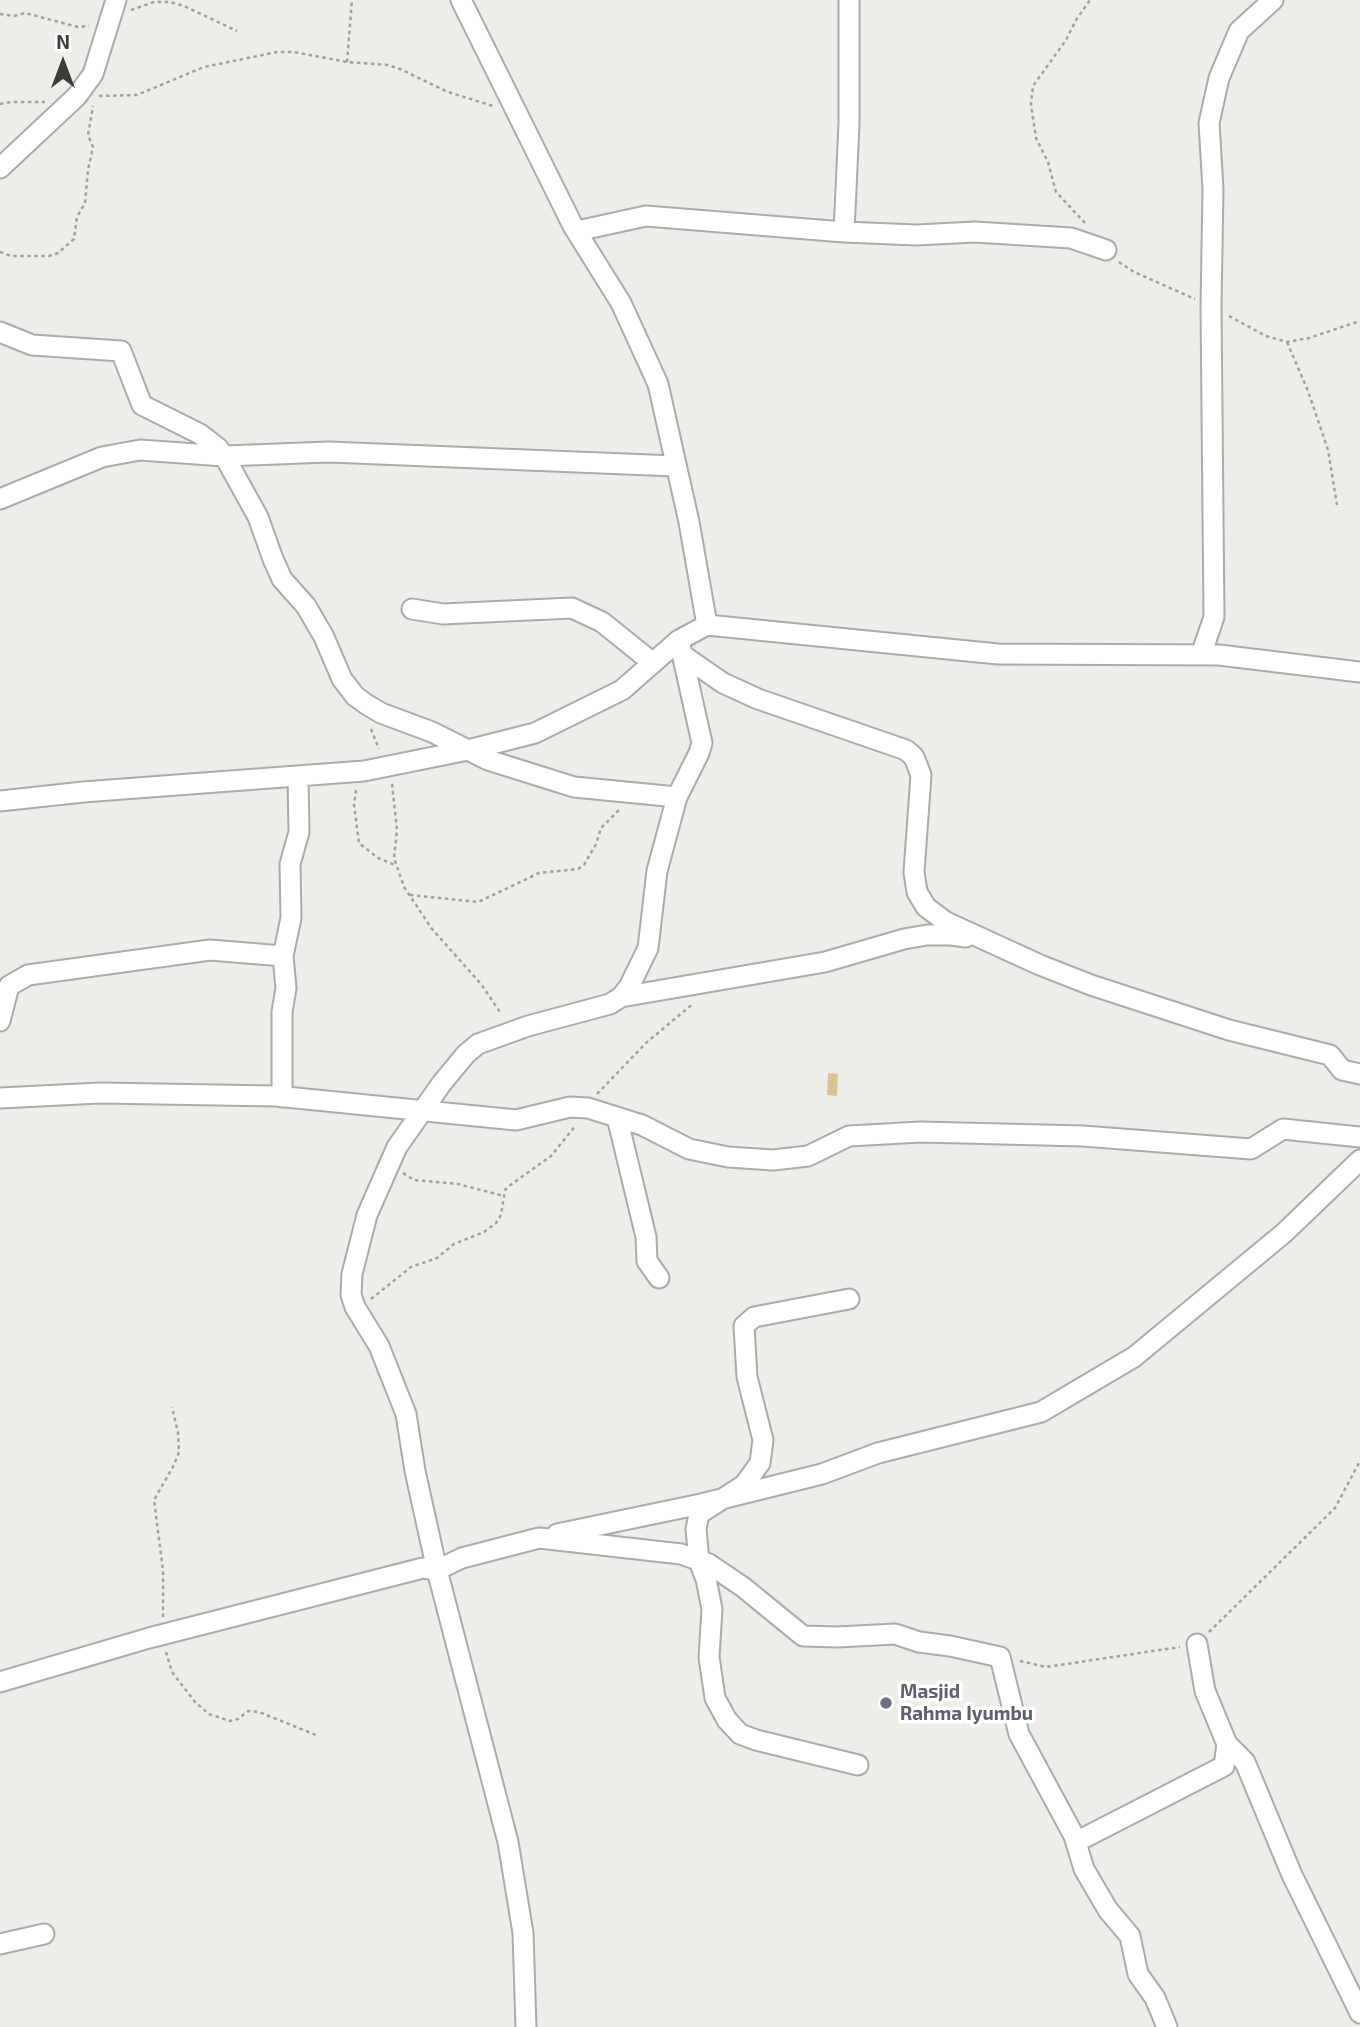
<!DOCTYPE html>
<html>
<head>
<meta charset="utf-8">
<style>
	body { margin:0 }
	#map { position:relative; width:1360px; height:2027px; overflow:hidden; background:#efedea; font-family:"Exo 2",sans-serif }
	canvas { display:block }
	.north { position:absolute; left:28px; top:28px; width:70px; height:70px; -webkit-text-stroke:5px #fff; paint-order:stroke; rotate:0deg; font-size:19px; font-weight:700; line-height:28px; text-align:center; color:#3d3c3b }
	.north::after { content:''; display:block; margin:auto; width:24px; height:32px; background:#3d3c3b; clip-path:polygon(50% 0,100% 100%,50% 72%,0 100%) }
</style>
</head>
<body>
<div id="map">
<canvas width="1360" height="2027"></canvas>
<div class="north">N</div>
</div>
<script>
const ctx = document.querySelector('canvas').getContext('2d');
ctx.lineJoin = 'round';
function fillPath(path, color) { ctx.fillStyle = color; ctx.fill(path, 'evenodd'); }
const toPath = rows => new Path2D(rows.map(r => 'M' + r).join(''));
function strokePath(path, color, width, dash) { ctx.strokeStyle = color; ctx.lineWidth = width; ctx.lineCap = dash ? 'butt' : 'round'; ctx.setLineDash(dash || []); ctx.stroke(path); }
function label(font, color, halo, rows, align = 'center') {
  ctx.font = font + ' "Exo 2",sans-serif'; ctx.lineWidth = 7; ctx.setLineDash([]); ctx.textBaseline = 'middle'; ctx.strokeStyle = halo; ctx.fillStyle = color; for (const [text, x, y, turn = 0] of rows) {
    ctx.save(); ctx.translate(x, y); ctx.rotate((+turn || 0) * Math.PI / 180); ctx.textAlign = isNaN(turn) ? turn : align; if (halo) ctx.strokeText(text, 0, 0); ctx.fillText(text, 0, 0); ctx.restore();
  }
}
const building = toPath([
	[828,1073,838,1074,837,1096,827,1095]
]);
const path = toPath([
	[131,10,154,2,170,2,184,6,237,31],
	[0,14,14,16,25,13,78,27,89,26],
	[347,62,352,0],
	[99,96,137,95,204,67,277,52,294,52,347,62,388,65,400,69,448,92,493,106],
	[0,104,11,102,45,102],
	[1085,223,1056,192,1048,162,1036,138,1031,104,1033,86,1066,40,1076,20,1090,0],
	[0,252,11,256,49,256,58,253,74,239,77,217,85,203,88,170,93,147,88,135,93,106],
	[1119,262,1134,272,1195,299],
	[1229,316,1266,336,1287,342,1309,338,1360,321],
	[1287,342,1308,391,1328,450,1337,505],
	[371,729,379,749],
	[392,784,397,830,394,858,404,887,432,929,481,984,500,1012],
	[356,790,354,805,359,843,378,858,395,865],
	[410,895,478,902,539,873,578,869,584,865,596,844,601,828,619,810],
	[597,1094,647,1042,694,1003],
	[403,1173,414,1180,458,1184,504,1196],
	[371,1299,411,1267,437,1258,454,1244,484,1232,496,1223,501,1215,505,1190,509,1186,551,1156,576,1125],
	[163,1617,163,1570,154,1500,174,1465,179,1452,178,1433,172,1407],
	[1209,1632,1335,1508,1360,1461],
	[166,1652,172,1672,195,1702,209,1714,230,1721,238,1719,248,1711,259,1712,316,1735],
	[1020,1661,1046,1667,1180,1647]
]);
const minor = toPath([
	[461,0,573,226,621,303,658,384,689,522,707,625,679,640,702,743,699,753,677,797,657,871,648,948,629,987,621,997,610,1004,528,1026,478,1044,466,1054,442,1083,397,1147,367,1215,352,1274,351,1295,355,1307,379,1346,406,1414,415,1471,437,1570,508,1842,523,1933,526,2027],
	[0,168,77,96,93,74,116,0],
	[577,231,646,216,844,232,916,235,975,232,1071,238,1106,250],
	[844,232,849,124,849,0],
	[0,332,32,345,121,351,142,405,200,434,218,448,227,461,258,517,273,559,282,579,306,606,324,637,342,679,355,696,366,704,381,713,432,732,488,760,574,787,677,797],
	[0,499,102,457,140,450,224,456,329,452,675,466],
	[412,609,443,614,572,608,602,622,653,663],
	[707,625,998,654,1219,655,1360,672],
	[1201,655,1214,617,1211,307,1213,189,1209,123,1219,78,1239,31,1273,0],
	[684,656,723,683,758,699,906,750,914,757,921,775,914,872,917,892,926,907,946,922,1040,965,1091,985,1229,1030,1330,1055,1342,1070,1360,1074],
	[0,801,83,792,364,771,468,750,535,733,622,690,679,640],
	[621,997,825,962,904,939,927,935,951,935,966,937],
	[0,1021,9,986,28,975,210,950,283,956],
	[282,1097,282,1012,286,988,283,956,291,918,290,864,299,832,298,777],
	[0,1098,100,1093,276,1096,516,1120,570,1107,588,1108,642,1125,689,1149,728,1157,773,1160,808,1156,849,1136,921,1132,1083,1136,1251,1149,1283,1129,1360,1137],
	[617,1117,646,1237,647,1261,659,1278],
	[849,1299,754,1317,744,1326,747,1377,763,1440,760,1463,744,1485,699,1514,696,1529,699,1561,706,1579,712,1609,709,1657,715,1698,727,1720,740,1734,756,1740,858,1765],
	[557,1534,701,1504,822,1474,878,1453,1041,1412,1134,1357,1284,1233,1360,1160],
	[437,1570,462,1558,539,1538,681,1554,709,1564,743,1587,803,1636,837,1637,895,1634,919,1642,950,1646,1000,1657,1019,1734,1074,1836,1084,1869,1108,1910,1130,1936,1138,1974,1155,1998,1167,2027],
	[0,1682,149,1638,423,1568,437,1570],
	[1227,1744,1245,1762,1292,1875,1360,2013],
	[1076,1842,1224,1766,1227,1744,1205,1691,1197,1644],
	[0,1944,44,1934]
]);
const markers = [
	[886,1703,7,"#6b7280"]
];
const worshipNames = [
	["Masjid",900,1692],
	["Rahma Iyumbu",900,1714]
];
fillPath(building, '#dbc395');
strokePath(minor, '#acaba8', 23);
strokePath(path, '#a09f9c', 2.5, [3.5, 3.5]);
strokePath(minor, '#fff', 19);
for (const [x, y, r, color] of markers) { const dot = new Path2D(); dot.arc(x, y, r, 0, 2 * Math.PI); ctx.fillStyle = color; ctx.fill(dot); strokePath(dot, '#fff', 2.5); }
label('bold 19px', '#5b616d', '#fff', worshipNames, 'left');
</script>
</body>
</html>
